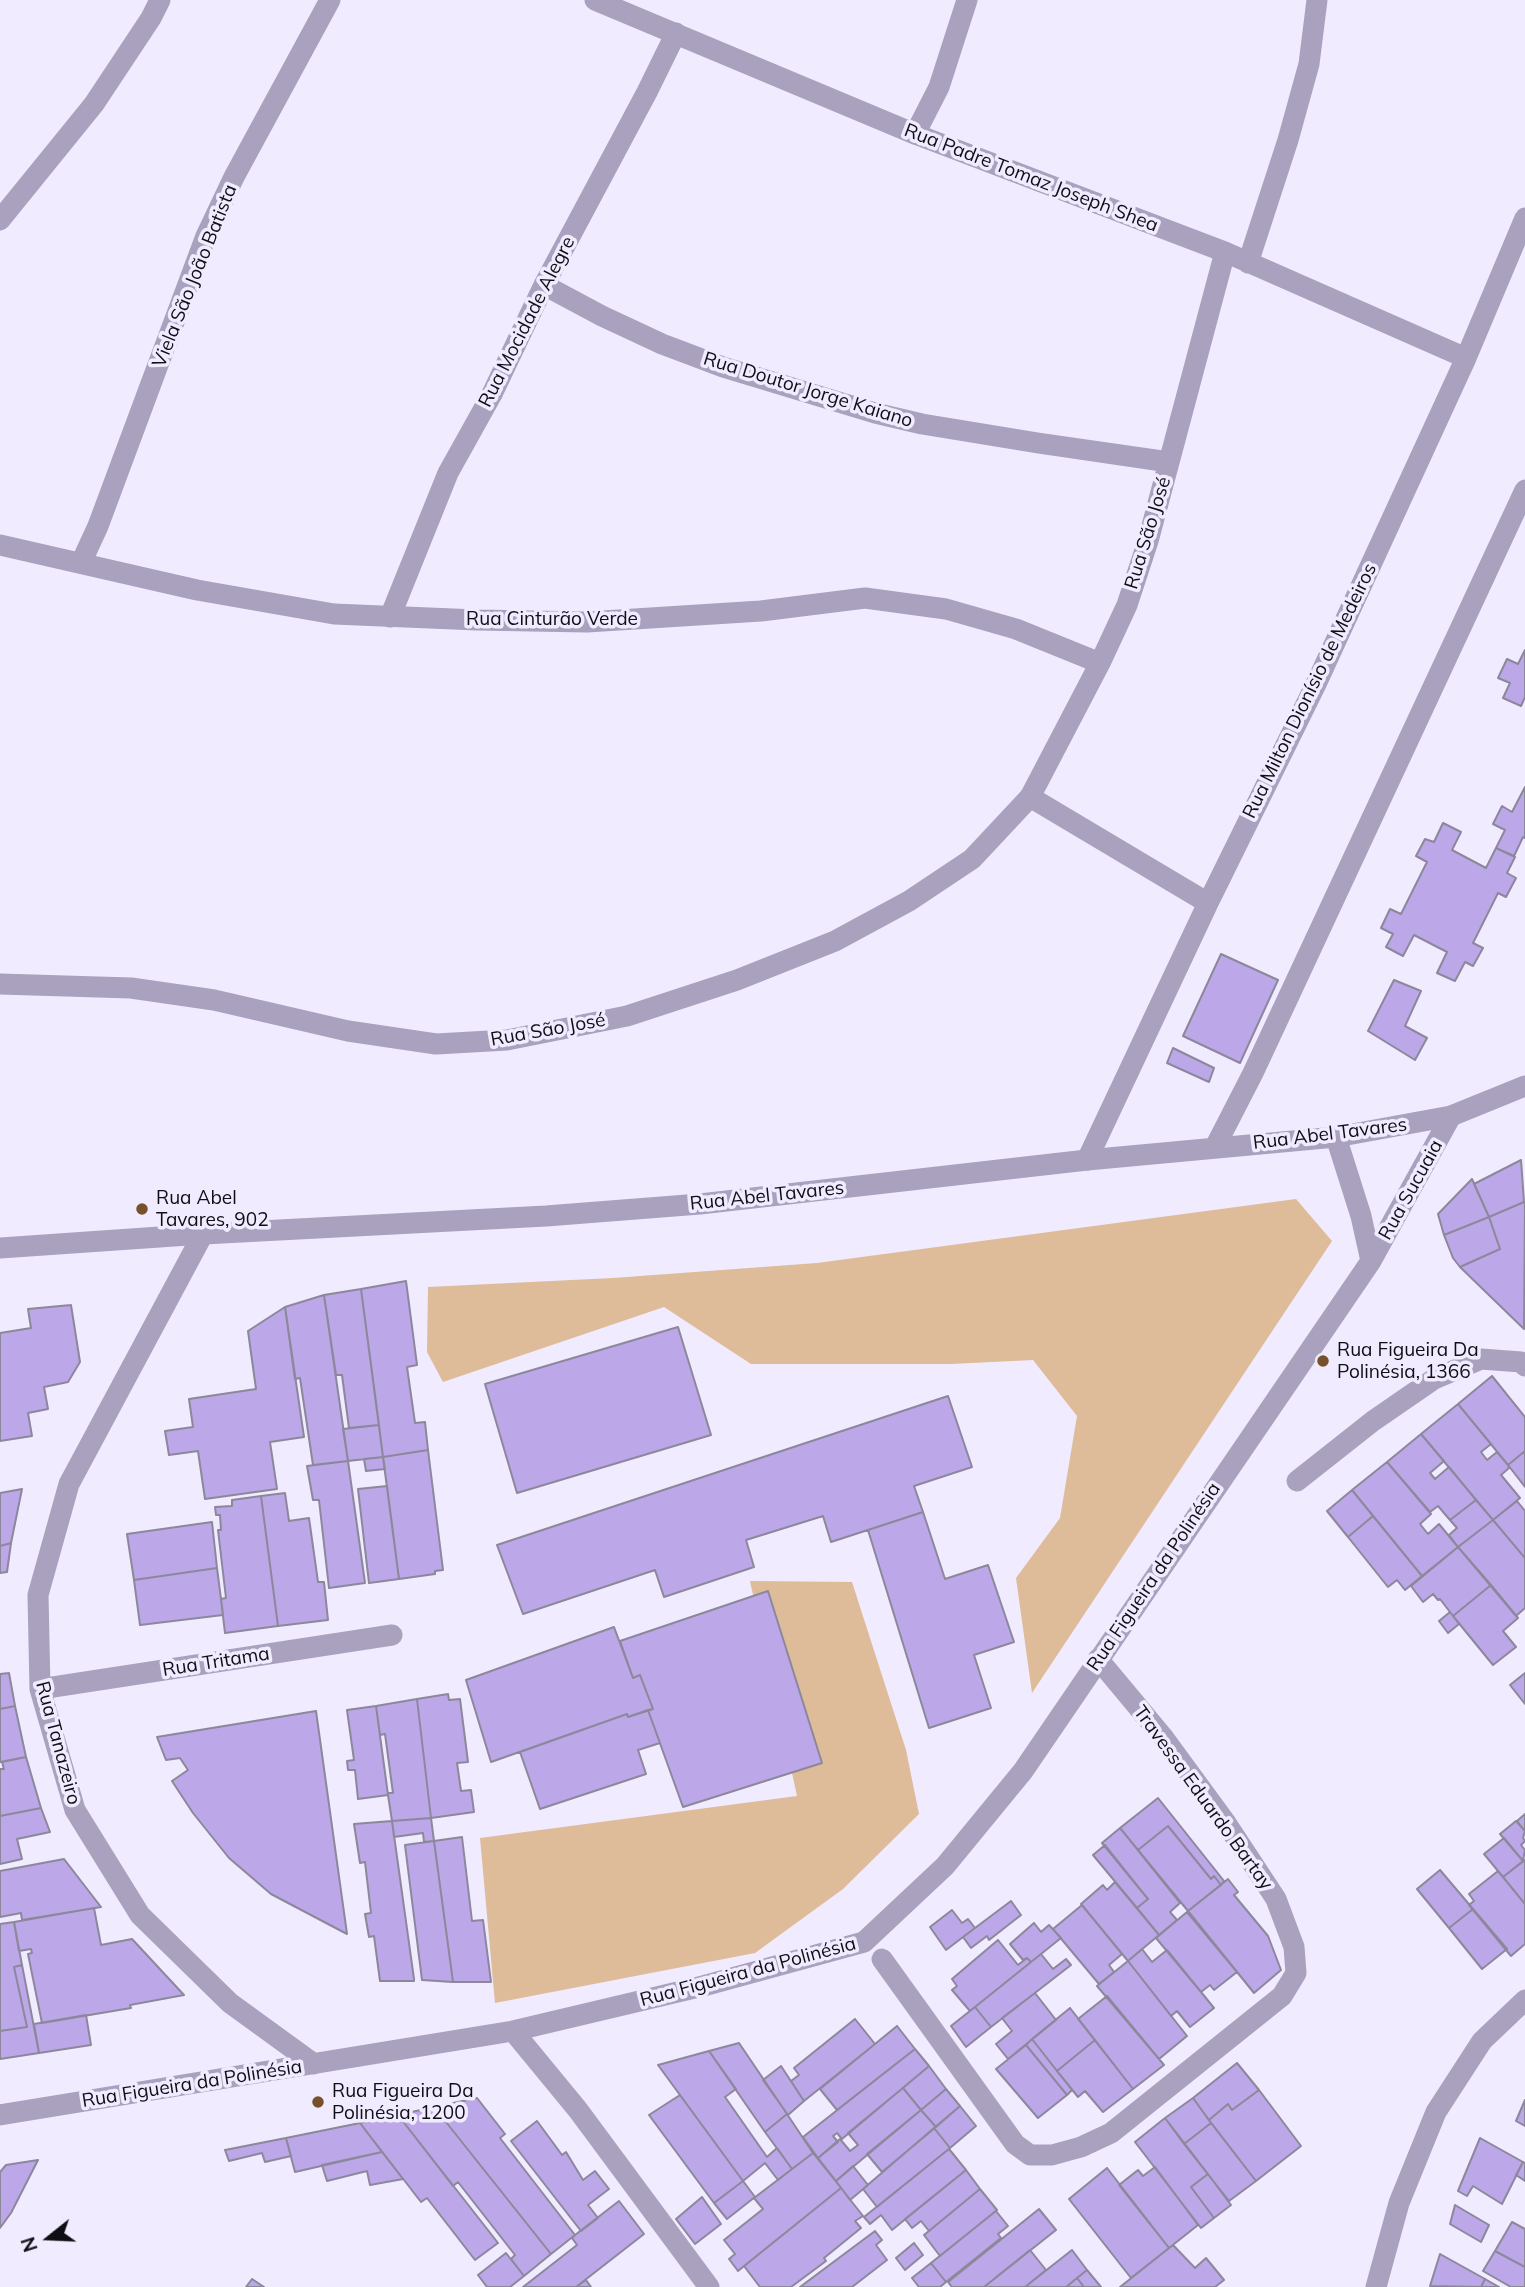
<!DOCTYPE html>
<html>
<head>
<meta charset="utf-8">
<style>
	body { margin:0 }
	#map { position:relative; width:1525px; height:2287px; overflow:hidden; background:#f0ebfe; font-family:Mulish,sans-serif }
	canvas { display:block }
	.north { position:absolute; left:14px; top:2203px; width:70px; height:70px; -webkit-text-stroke:5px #f0ebfe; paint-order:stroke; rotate:252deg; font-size:19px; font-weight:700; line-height:28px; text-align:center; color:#100e15 }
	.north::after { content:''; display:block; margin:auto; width:24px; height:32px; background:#100e15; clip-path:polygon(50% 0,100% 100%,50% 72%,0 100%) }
</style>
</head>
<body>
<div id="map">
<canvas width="1525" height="2287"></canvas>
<div class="north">N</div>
</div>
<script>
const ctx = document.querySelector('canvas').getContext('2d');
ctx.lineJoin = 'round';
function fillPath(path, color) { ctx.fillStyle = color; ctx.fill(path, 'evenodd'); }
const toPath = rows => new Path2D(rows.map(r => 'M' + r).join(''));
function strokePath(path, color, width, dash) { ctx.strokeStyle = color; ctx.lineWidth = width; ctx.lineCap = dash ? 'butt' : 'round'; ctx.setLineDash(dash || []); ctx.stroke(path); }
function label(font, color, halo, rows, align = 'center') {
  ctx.font = font + ' Mulish,sans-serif'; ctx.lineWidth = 7; ctx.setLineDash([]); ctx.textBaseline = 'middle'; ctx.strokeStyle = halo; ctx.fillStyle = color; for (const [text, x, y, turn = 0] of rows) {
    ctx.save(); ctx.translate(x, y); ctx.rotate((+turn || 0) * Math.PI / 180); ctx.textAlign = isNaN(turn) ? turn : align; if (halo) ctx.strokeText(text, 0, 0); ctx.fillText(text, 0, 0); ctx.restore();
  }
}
const green = toPath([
	[1296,1199,1332,1241,1032,1693,1016,1578,1060,1518,1077,1416,1033,1360,951,1364,751,1364,664,1307,443,1382,427,1352,428,1287,613,1278,817,1263],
	[750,1581,852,1582,906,1750,919,1814,843,1889,755,1953,495,2003,480,1838,797,1796]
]);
const building = toPath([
	[1525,650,1525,697,1521,706,1503,698,1510,683,1498,678,1507,659,1518,664,1525,650],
	[1525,787,1525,838,1523,837,1514,856,1496,848,1505,830,1493,824,1502,806,1512,812,1525,787],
	[1443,823,1461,832,1452,850,1486,868,1496,848,1515,857,1507,873,1516,878,1506,897,1498,893,1473,943,1483,948,1473,966,1465,962,1455,981,1437,973,1447,952,1414,935,1403,956,1386,947,1393,934,1381,928,1390,909,1401,914,1427,862,1416,856,1425,839,1434,842,1443,823],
	[1221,954,1278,980,1240,1063,1183,1036,1221,954],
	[1394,980,1421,991,1405,1026,1427,1038,1415,1060,1368,1031,1394,980],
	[1173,1048,1214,1068,1209,1082,1167,1063,1173,1048],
	[1521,1160,1524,1202,1489,1217,1474,1184,1521,1160],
	[1472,1179,1489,1217,1444,1235,1438,1214,1472,1179],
	[1524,1202,1525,1202,1524,1329,1460,1267,1500,1249,1489,1217,1524,1202],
	[1489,1217,1500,1249,1460,1267,1453,1258,1444,1235,1489,1217],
	[406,1281,417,1365,407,1367,415,1423,425,1422,428,1450,383,1457,361,1289,406,1281],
	[361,1289,379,1425,349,1428,342,1375,336,1375,324,1295,361,1289],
	[324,1295,348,1461,313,1465,300,1378,295,1379,285,1307,324,1295],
	[71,1305,80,1362,68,1382,44,1387,48,1409,28,1413,32,1436,0,1441,0,1333,31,1328,28,1309,71,1305],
	[285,1307,304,1437,270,1442,277,1489,205,1499,198,1451,169,1455,165,1431,193,1427,189,1399,256,1389,248,1331,285,1307],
	[678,1327,711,1435,517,1493,485,1384,678,1327],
	[1492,1376,1525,1417,1525,1451,1508,1465,1458,1404,1492,1376],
	[948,1396,972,1467,914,1486,923,1512,831,1542,823,1516,746,1540,754,1567,664,1597,655,1570,523,1614,497,1545,948,1396],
	[1458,1404,1491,1444,1481,1452,1487,1460,1497,1452,1508,1465,1509,1468,1501,1475,1520,1498,1493,1520,1421,1434,1458,1404],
	[379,1425,383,1457,348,1461,343,1429,379,1425],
	[1421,1434,1444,1461,1430,1473,1435,1479,1449,1467,1476,1500,1450,1520,1438,1506,1430,1512,1387,1462,1421,1434],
	[428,1450,443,1570,435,1571,435,1574,399,1579,383,1457,428,1450],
	[1525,1451,1525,1487,1508,1465,1525,1451],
	[383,1457,385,1469,366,1471,364,1459,383,1457],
	[348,1461,365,1583,329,1588,319,1500,313,1500,307,1466,348,1461],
	[1387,1462,1431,1514,1420,1524,1428,1534,1439,1524,1458,1547,1422,1576,1352,1490,1387,1462],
	[387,1486,399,1579,369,1583,358,1489,387,1486],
	[22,1489,11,1543,0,1546,0,1493,22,1489],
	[1352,1490,1373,1516,1348,1537,1327,1511,1352,1490],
	[285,1493,289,1521,309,1518,318,1582,324,1582,328,1620,278,1626,261,1496,285,1493],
	[261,1496,278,1626,225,1633,221,1599,226,1598,218,1530,221,1530,220,1515,216,1515,215,1507,232,1506,232,1500,261,1496],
	[1476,1500,1493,1520,1458,1547,1449,1535,1457,1528,1450,1520,1476,1500],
	[1517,1501,1525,1511,1525,1558,1493,1520,1517,1501],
	[923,1512,945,1579,988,1565,1014,1642,974,1655,991,1708,929,1728,868,1530,923,1512],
	[1373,1516,1422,1576,1405,1590,1397,1580,1388,1587,1348,1537,1373,1516],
	[1493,1520,1525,1558,1525,1608,1516,1616,1458,1547,1493,1520],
	[212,1522,217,1568,134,1580,127,1534,212,1522],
	[11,1543,7,1572,0,1573,0,1546,11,1543],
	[1458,1547,1491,1585,1453,1616,1440,1599,1438,1600,1433,1594,1423,1602,1411,1586,1458,1547],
	[217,1568,223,1615,140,1625,134,1580,217,1568],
	[1491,1585,1518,1618,1503,1631,1516,1647,1493,1665,1453,1616,1491,1585],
	[768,1591,822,1763,683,1807,648,1710,653,1709,640,1675,633,1678,620,1641,768,1591],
	[1450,1612,1459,1624,1448,1633,1439,1621,1450,1612],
	[614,1627,633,1678,640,1675,653,1709,628,1717,627,1714,491,1762,466,1680,614,1627],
	[9,1673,15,1706,0,1709,0,1674,9,1673],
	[1525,1673,1525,1704,1510,1685,1525,1673],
	[448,1694,449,1700,460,1699,468,1762,457,1763,461,1791,471,1790,474,1812,431,1818,417,1699,448,1694],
	[417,1699,431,1818,392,1821,388,1795,388,1793,393,1793,385,1734,380,1735,376,1706,417,1699],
	[15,1706,26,1757,0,1762,0,1709,15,1706],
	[376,1706,388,1795,358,1799,355,1770,348,1770,347,1761,354,1760,347,1710,376,1706],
	[648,1710,660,1743,638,1750,646,1774,540,1809,520,1752,627,1714,628,1717,648,1710],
	[316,1711,347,1934,271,1894,229,1858,193,1813,172,1781,188,1770,180,1758,166,1760,157,1737,316,1711],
	[26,1757,41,1808,0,1816,0,1769,4,1769,2,1762,26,1757],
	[1158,1798,1224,1881,1221,1885,1214,1876,1211,1879,1168,1826,1138,1850,1120,1828,1158,1798],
	[41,1808,50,1832,17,1839,22,1859,0,1864,0,1816,41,1808],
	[1525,1814,1525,1831,1517,1821,1525,1814],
	[431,1818,434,1841,424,1842,423,1833,394,1837,392,1821,431,1818],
	[392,1821,414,1979,414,1981,380,1981,374,1936,369,1937,365,1914,371,1913,365,1862,360,1863,354,1824,392,1821],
	[1516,1821,1525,1831,1523,1838,1525,1841,1521,1845,1525,1850,1523,1861,1500,1834,1516,1821],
	[1168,1826,1211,1879,1214,1876,1221,1885,1188,1911,1138,1850,1168,1826],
	[1120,1828,1180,1903,1170,1912,1177,1920,1159,1935,1137,1908,1148,1899,1102,1843,1120,1828],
	[462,1837,472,1921,483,1920,491,1982,453,1982,434,1841,462,1837],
	[1504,1838,1523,1861,1503,1877,1484,1854,1504,1838],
	[434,1841,453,1982,422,1980,405,1845,434,1841],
	[1105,1845,1148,1899,1137,1908,1093,1855,1105,1845],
	[64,1859,101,1907,22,1920,21,1913,0,1917,0,1871,64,1859],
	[1525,1860,1525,1904,1503,1877,1525,1860],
	[1440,1870,1473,1909,1449,1928,1417,1889,1440,1870],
	[1498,1871,1525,1904,1525,1944,1511,1956,1469,1905,1474,1901,1469,1894,1498,1871],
	[1228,1879,1238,1892,1234,1895,1268,1936,1281,1970,1254,1993,1188,1911,1228,1879],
	[1115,1882,1159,1935,1128,1961,1081,1904,1103,1885,1107,1890,1115,1882],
	[1011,1901,1021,1915,989,1940,987,1936,971,1948,963,1937,1011,1901],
	[1082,1905,1122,1954,1109,1965,1114,1972,1099,1984,1053,1929,1082,1905],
	[94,1908,101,1945,132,1939,184,1995,130,2005,131,2008,42,2023,28,1954,32,1953,31,1949,19,1951,14,1922,94,1908],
	[1473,1909,1507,1949,1482,1969,1449,1928,1473,1909],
	[952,1910,962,1923,968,1919,975,1928,946,1950,930,1927,952,1910],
	[1187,1912,1237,1972,1214,1990,1210,1985,1201,1992,1156,1938,1187,1912],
	[14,1922,22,1965,14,1967,27,2027,0,2031,0,1924,14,1922],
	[1034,1923,1041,1932,1049,1925,1061,1938,1031,1962,1027,1958,1023,1960,1010,1944,1034,1923],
	[998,1940,1018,1965,1027,1958,1031,1962,970,2011,952,1990,957,1986,952,1979,998,1940],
	[1142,1949,1152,1962,1167,1950,1214,2008,1190,2027,1177,2011,1171,2016,1128,1961,1142,1949],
	[1041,1954,1053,1969,1066,1959,1071,1965,991,2027,975,2007,1041,1954],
	[1128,1961,1187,2036,1159,2059,1097,1986,1128,1961],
	[22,1965,39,2053,0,2059,0,2031,27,2027,14,1967,22,1965],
	[1035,1993,1056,2020,1008,2059,996,2044,1012,2031,1002,2018,1035,1993],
	[1107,1996,1164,2065,1133,2089,1078,2019,1107,1996],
	[975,2007,991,2027,966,2047,951,2026,975,2007],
	[1070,2008,1095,2040,1057,2071,1032,2039,1070,2008],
	[86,2015,91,2045,39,2053,34,2024,86,2015],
	[855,2019,875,2044,804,2101,791,2081,799,2075,794,2068,855,2019],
	[897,2026,915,2049,837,2110,820,2089,897,2026],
	[1032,2039,1072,2090,1067,2095,1026,2045,1032,2039],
	[1095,2040,1133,2089,1103,2112,1085,2091,1078,2097,1057,2071,1095,2040],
	[739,2043,787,2114,765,2132,709,2051,739,2043],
	[1026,2045,1067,2095,1038,2118,996,2069,1026,2045],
	[915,2049,929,2066,842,2139,837,2133,833,2136,838,2142,818,2158,803,2137,915,2049],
	[709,2051,736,2089,725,2097,767,2157,777,2148,792,2169,778,2180,765,2163,743,2181,658,2065,709,2051],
	[1237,2063,1259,2090,1232,2110,1228,2104,1209,2120,1193,2098,1237,2063],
	[781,2066,804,2101,788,2115,763,2080,781,2066],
	[929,2066,946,2089,921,2110,903,2088,929,2066],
	[903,2088,921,2110,836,2181,818,2158,840,2139,850,2151,858,2145,848,2133,903,2088],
	[946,2089,960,2106,936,2127,921,2110,946,2089],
	[1259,2090,1301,2146,1256,2181,1209,2120,1228,2104,1232,2110,1259,2090],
	[680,2095,743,2181,714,2203,649,2115,680,2095],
	[477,2098,505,2134,500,2138,575,2235,551,2254,434,2107,477,2098],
	[1193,2098,1211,2123,1184,2144,1165,2118,1193,2098],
	[1525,2100,1525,2126,1516,2121,1525,2100],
	[960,2106,976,2126,950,2148,934,2128,960,2106],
	[434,2107,551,2254,524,2276,511,2259,515,2255,458,2182,453,2186,398,2115,434,2107],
	[921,2110,936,2127,882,2172,867,2154,921,2110],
	[787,2114,813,2153,792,2169,765,2132,787,2114],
	[398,2115,498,2243,475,2260,427,2198,421,2202,360,2123,398,2115],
	[1165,2118,1208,2174,1191,2187,1214,2218,1201,2228,1135,2142,1165,2118],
	[537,2121,562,2155,566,2152,583,2180,595,2171,609,2189,588,2205,598,2218,581,2231,511,2141,537,2121],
	[360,2123,382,2152,295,2172,286,2138,360,2123],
	[1211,2123,1256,2181,1229,2201,1184,2144,1211,2123],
	[934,2128,950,2148,877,2207,863,2189,934,2128],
	[286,2138,291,2156,265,2162,262,2153,229,2161,225,2150,286,2138],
	[1480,2138,1523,2162,1502,2204,1473,2186,1467,2196,1458,2191,1480,2138],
	[949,2149,966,2170,892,2230,881,2215,870,2224,864,2217,949,2149],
	[382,2152,403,2179,370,2185,367,2171,327,2181,322,2165,382,2152],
	[813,2153,841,2188,738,2271,729,2259,735,2254,724,2240,763,2209,754,2198,813,2153],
	[38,2160,11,2213,0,2228,0,2172,6,2165,38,2160],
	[1523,2162,1525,2163,1525,2181,1516,2175,1523,2162],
	[853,2166,868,2185,850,2200,836,2181,853,2166],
	[1155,2167,1198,2225,1169,2248,1119,2185,1138,2170,1143,2176,1155,2167],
	[1107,2168,1169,2248,1131,2278,1069,2199,1107,2168],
	[966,2170,980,2189,929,2231,921,2221,912,2228,905,2219,966,2170],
	[1208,2174,1231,2205,1214,2218,1191,2187,1208,2174],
	[743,2181,755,2197,727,2219,714,2203,743,2181],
	[841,2188,863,2216,855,2221,861,2228,824,2258,826,2261,791,2287,760,2287,744,2266,841,2188],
	[980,2189,997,2210,940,2256,924,2235,980,2189],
	[702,2197,721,2224,695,2244,676,2219,702,2197],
	[619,2201,644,2234,576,2287,523,2287,577,2245,572,2238,575,2235,619,2201],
	[1455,2205,1489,2225,1481,2242,1450,2224,1455,2205],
	[1039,2209,1056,2230,984,2287,952,2287,948,2282,1039,2209],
	[996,2211,1008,2226,998,2234,1001,2238,946,2282,931,2263,996,2211],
	[1512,2222,1525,2229,1525,2267,1495,2251,1512,2222],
	[875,2231,882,2240,876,2245,887,2260,852,2287,800,2287,875,2231],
	[914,2243,923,2255,905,2270,896,2258,914,2243],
	[1173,2245,1195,2268,1206,2258,1224,2280,1215,2287,1120,2287,1173,2245],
	[1030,2250,1046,2270,1025,2287,984,2287,1030,2250],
	[1072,2250,1087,2270,1066,2287,1025,2287,1072,2250],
	[1495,2251,1525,2267,1525,2287,1511,2287,1483,2271,1495,2251],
	[506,2253,524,2276,510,2287,487,2287,478,2275,506,2253],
	[1440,2254,1485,2279,1481,2287,1430,2286,1440,2254],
	[931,2263,946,2282,940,2287,919,2287,912,2278,931,2263],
	[1087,2270,1101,2287,1084,2287,1077,2278,1087,2270],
	[1077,2278,1084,2287,1066,2287,1077,2278],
	[252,2279,264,2287,246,2287,252,2279],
	[1485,2279,1499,2287,1481,2287,1485,2279],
	[586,2280,591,2287,576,2287,586,2280]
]);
const service = toPath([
	[915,134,939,87,967,0],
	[390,617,448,473,492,394],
	[0,984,131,988,214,1000,348,1031,436,1044,507,1040,627,1016,737,980,835,941,909,901,972,859,1030,797]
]);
const minor = toPath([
	[595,0,915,134,1225,252,1466,358],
	[0,220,94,104,151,18,160,0],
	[1248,263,1288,140,1309,64,1317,0],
	[544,285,602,316,662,344,723,367,875,413,922,424,1038,443,1169,462],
	[492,394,544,285,647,92,676,33],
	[0,545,197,590,334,614,477,620,587,622,761,611,865,598,946,609,1016,629,1100,663],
	[81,563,98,526,206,236,234,177,330,0],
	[1208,903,1030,797,1100,663,1127,605,1148,541,1225,252],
	[1336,1137,1361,1216,1371,1261],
	[1215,1147,1253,1073,1525,490],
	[1087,1160,1208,903,1316,684,1466,358,1525,218],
	[203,1234,69,1484,38,1595,40,1689,75,1810,140,1915,230,2003,314,2064],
	[1297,1481,1373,1421,1434,1379,1481,1359,1521,1362,1525,1366],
	[40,1689,392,1635],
	[882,1959,1015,2144,1030,2155,1052,2155,1081,2147,1111,2133,1282,1996,1296,1973,1294,1947,1276,1899,1226,1823,1163,1737,1098,1659],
	[513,2031,578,2110,709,2287],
	[0,2115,513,2031,703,1986,864,1942,945,1866,1023,1771,1371,1261,1451,1116],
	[1376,2287,1399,2203,1436,2112,1482,2041,1525,2000]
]);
const tertiary = toPath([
	[0,1248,203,1234,546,1216,700,1204,1087,1160,1336,1137,1451,1116,1525,1086]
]);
const markers = [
	[142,1209,7,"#76512c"],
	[1323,1361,7,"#76512c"],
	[318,2102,7,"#76512c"]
];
const streetNames = [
	["Rua Padre Tomaz Joseph Shea",1031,178,21],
	["Viela São João Batista",195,276,-68],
	["Rua Mocidade Alegre",527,322,-63],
	["Rua Doutor Jorge Kaiano",808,390,17],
	["Rua São José",1148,533,-73],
	["Rua Cinturão Verde",552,619],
	["Rua Milton Dionísio de Medeiros",1310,691,-64],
	["Rua São José",548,1030,-10],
	["Rua Abel Tavares",1330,1134,-7],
	["Rua Sucuaia",1411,1190,-61],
	["Rua Abel Tavares",767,1196,-6],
	["Rua Figueira da Polinésia",1154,1577,-56],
	["Rua Tritama",216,1662,-9],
	["Rua Tanazeiro",58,1743,75],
	["Travessa Eduardo Bartay",1203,1798,54],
	["Rua Figueira da Polinésia",748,1972,-15],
	["Rua Figueira da Polinésia",192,2084,-9]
];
const poiNames = [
	["Rua Abel",156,1198],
	["Tavares, 902",156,1220],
	["Rua Figueira Da",1337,1350],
	["Polinésia, 1366",1337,1372],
	["Rua Figueira Da",332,2091],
	["Polinésia, 1200",332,2113]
];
fillPath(green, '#debb99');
fillPath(building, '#bca8e8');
strokePath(building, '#8d879c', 2);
strokePath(service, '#a9a1bd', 21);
strokePath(minor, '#a9a1bd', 21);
strokePath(tertiary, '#a9a1bd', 21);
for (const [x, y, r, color] of markers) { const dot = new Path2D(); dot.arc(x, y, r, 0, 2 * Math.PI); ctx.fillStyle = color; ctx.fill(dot); strokePath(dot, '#f0ebfe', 2.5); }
label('19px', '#100e15', '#f0ebfe', streetNames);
label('19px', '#100e15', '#f0ebfe', poiNames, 'left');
</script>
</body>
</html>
